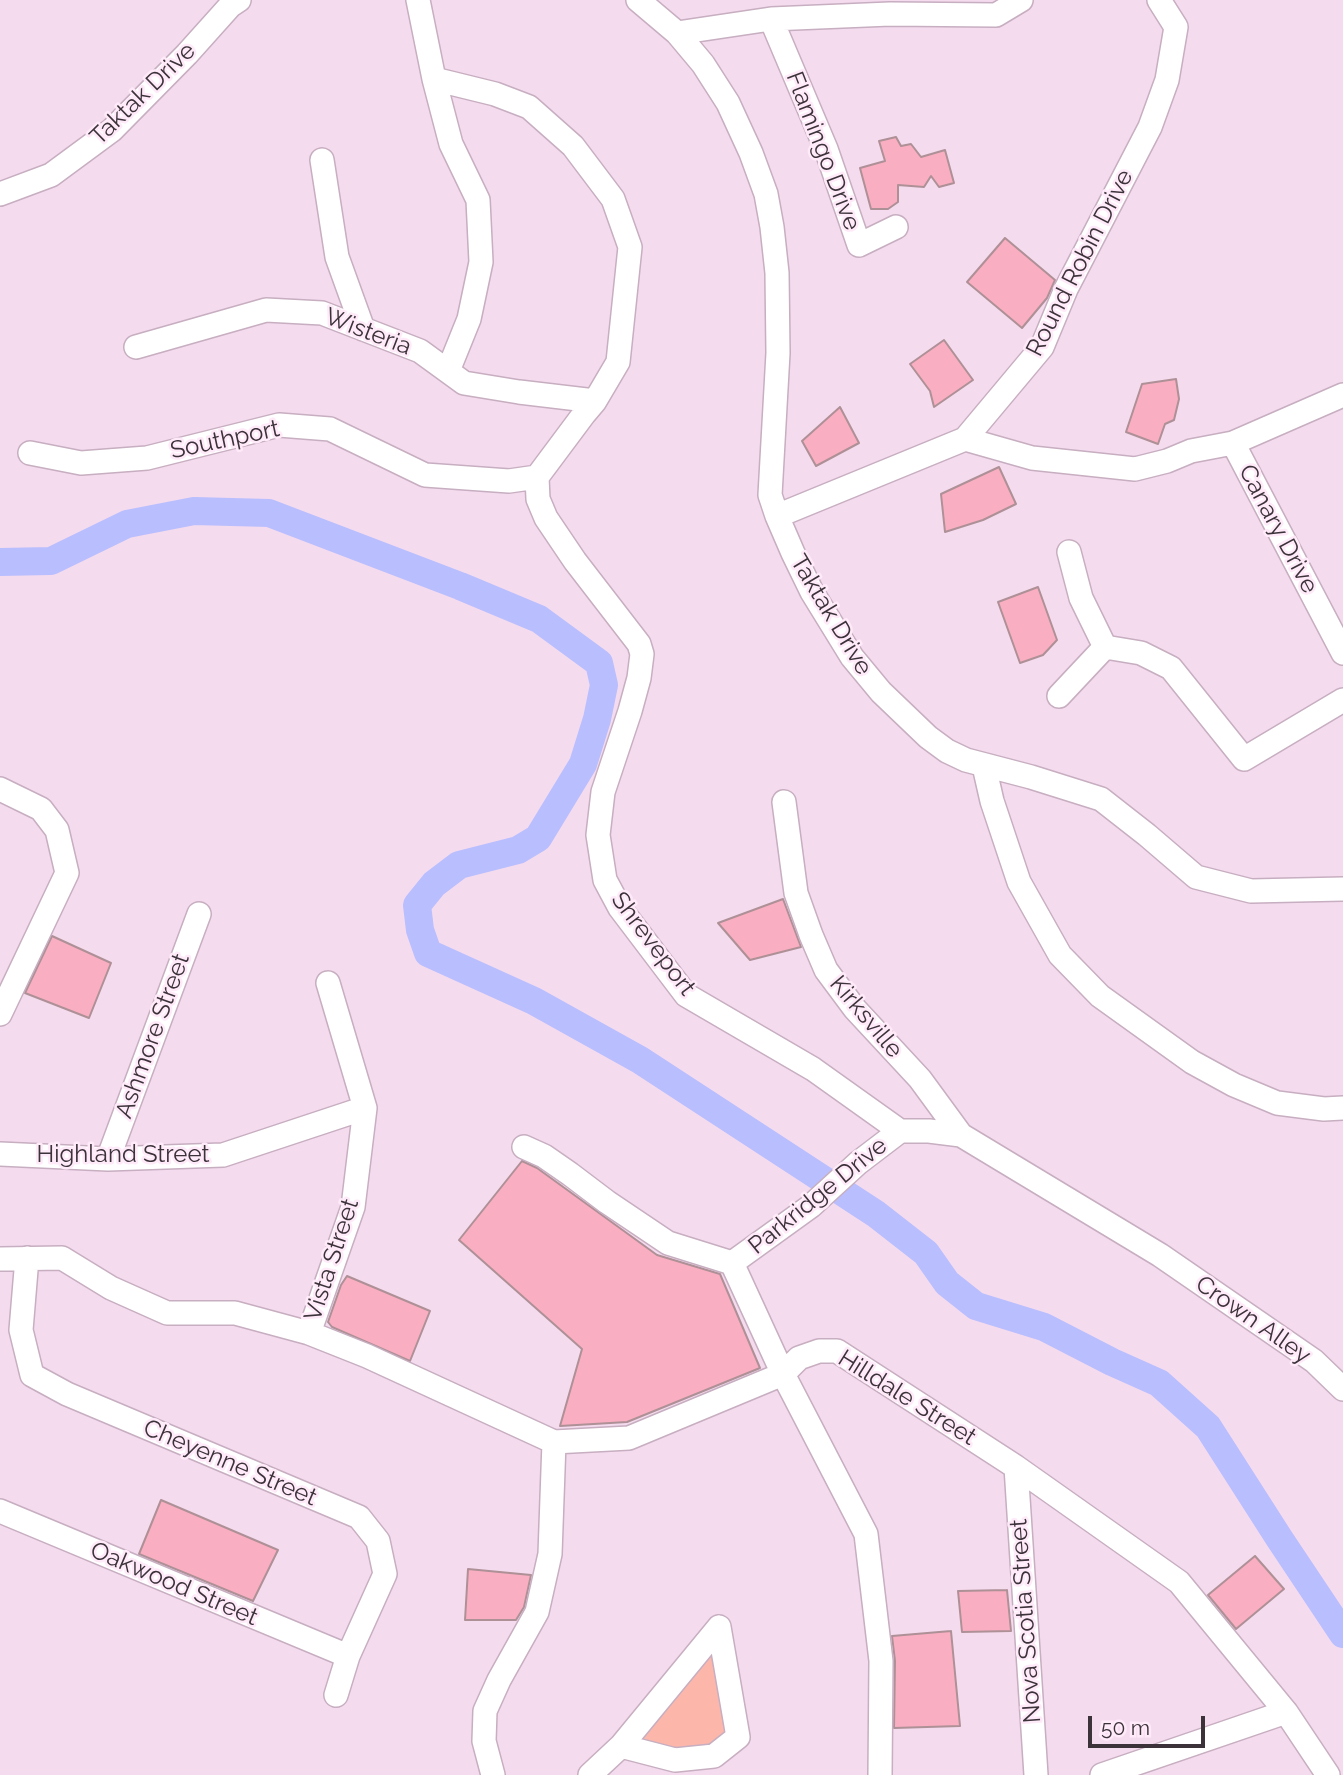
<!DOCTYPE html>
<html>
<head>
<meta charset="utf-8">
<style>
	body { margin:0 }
	#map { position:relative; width:1343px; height:1775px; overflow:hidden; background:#f5dbee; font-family:Raleway,sans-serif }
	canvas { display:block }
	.scale { position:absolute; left:1088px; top:1716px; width:117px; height:32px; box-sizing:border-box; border:4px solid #3c323a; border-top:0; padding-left:9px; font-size:21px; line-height:24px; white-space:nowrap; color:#3c323a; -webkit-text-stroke:5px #ffeaf9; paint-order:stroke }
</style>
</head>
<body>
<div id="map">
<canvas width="1343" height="1775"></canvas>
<div class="scale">50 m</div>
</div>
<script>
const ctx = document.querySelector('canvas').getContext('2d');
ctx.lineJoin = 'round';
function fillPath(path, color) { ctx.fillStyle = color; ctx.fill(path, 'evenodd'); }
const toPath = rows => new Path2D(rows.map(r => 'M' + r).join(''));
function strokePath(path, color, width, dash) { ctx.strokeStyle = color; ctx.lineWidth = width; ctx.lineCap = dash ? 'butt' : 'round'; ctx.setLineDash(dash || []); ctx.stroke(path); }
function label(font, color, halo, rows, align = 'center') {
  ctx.font = font + ' Raleway,sans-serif'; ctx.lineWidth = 5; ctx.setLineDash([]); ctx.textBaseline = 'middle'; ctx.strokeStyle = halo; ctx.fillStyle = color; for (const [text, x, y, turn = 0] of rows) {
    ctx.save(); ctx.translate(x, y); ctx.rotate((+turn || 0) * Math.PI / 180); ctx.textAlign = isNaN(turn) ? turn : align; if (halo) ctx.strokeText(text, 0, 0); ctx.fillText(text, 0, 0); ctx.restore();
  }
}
const green = toPath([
	[717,1632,738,1737,714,1756,621,1746]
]);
const river = toPath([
	[0,562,51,561,127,524,194,511,269,513,460,586,539,619,599,663,604,685,597,719,583,764,538,838,518,850,459,865,434,884,417,905,420,930,428,953,534,1001,640,1060,876,1214,926,1253,947,1283,976,1306,1044,1327,1112,1362,1159,1383,1208,1427,1279,1538,1343,1634]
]);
const building = toPath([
	[896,137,901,146,911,144,921,157,945,150,954,183,939,187,931,176,924,187,898,185,898,202,888,209,871,209,860,168,885,161,879,141,896,137],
	[1005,238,1055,280,1047,298,1022,328,967,282,1005,238],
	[944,340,973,380,934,407,930,391,910,364,944,340],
	[1176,379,1179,399,1174,420,1165,424,1158,444,1126,432,1142,384,1176,379],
	[840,407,859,443,816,466,802,441,840,407],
	[999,467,1016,504,983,520,945,532,941,494,999,467],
	[1038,587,1057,640,1043,655,1020,663,998,602,1038,587],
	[783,899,801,947,750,960,718,923,783,899],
	[52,936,111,963,89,1018,25,993,52,936],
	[522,1161,537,1168,657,1255,720,1274,760,1368,627,1422,560,1426,582,1349,459,1240,522,1161],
	[347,1276,430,1311,410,1361,332,1327,328,1322,341,1285,347,1276],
	[161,1500,278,1550,253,1601,139,1554,161,1500],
	[1255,1556,1284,1589,1236,1629,1208,1595,1255,1556],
	[468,1569,531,1575,524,1607,516,1620,465,1620,468,1569],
	[1007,1590,1011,1631,962,1632,958,1591,1007,1590],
	[951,1631,960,1726,894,1728,895,1661,892,1636,951,1631]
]);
const minor = toPath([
	[418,0,434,79,451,144,478,200,481,262,469,319,448,371],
	[638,0,677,33,703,64,728,103,751,153,766,194,772,227,777,273,778,353,770,495,777,516,793,553,812,592,852,657,881,692,928,737,947,751,966,760,1031,777,1101,799,1147,835,1196,877,1251,891,1343,889],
	[771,19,826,149,859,245,896,227],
	[677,33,771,19,890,14,996,15,1021,0],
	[434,79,495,94,529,107,573,146,613,199,630,247,618,362,595,401,584,414,537,477],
	[322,160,337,257,363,329],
	[0,194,51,175,112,130,187,54,230,6,239,0],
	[136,347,266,310,322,313,420,351,464,383,519,392,595,401],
	[965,439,1032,458,1135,469,1167,461,1191,451,1233,443,1343,395],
	[1233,443,1343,653],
	[30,453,81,463,147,458,279,425,330,429,425,475,509,481,537,477],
	[537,477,538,499,546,518,575,561,639,644,642,654,639,678,630,711,603,792,598,835,605,880,620,908,686,995,813,1069,900,1131],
	[777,516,965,439,1042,347,1066,289,1150,127,1167,80,1176,27,1159,0],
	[1069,552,1081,598,1105,647],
	[1059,696,1105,647,1141,653,1171,668,1244,759,1343,700],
	[984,766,992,801,1019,882,1060,955,1100,996,1192,1062,1234,1085,1277,1103,1324,1109,1343,1108],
	[0,789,41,809,57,830,67,873,0,1014],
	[784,802,796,893,811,935,826,970,855,1009,920,1079,961,1135],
	[524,1147,544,1156,570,1174,607,1202,668,1243,732,1263],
	[0,1154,108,1159,223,1155,365,1108],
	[108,1159,199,914],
	[27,1258,21,1330,32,1375,67,1394,359,1517,378,1541,385,1574,348,1656,336,1695],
	[0,1259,62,1258,111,1288,167,1313,235,1313,309,1333,367,1356,554,1442,629,1438,783,1374,799,1358,819,1351,837,1351,1016,1467,1179,1582,1286,1712,1328,1775],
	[732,1263,811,1206,858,1163,900,1131,929,1131,961,1135,1160,1255,1314,1361,1343,1389],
	[732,1263,783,1374,866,1534,881,1661,880,1775],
	[309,1333,353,1207,365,1108,328,983],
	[1016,1467,1036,1775],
	[0,1511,348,1656],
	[621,1746,675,1760,714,1756,738,1737,719,1627],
	[493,1775,484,1741,485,1711,499,1680,537,1612,550,1554,554,1442],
	[590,1775,621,1746,719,1627],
	[1102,1775,1286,1712]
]);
const streetNames = [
	["Taktak Drive",143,94,-44],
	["Flamingo Drive",823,151,69],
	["Round Robin Drive",1080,263,-63],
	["Wisteria",368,332,21],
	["Southport",225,440,-12],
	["Canary Drive",1278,529,62],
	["Taktak Drive",831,615,59],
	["Shreveport",653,944,53],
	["Kirksville",866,1017,50],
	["Ashmore Street",153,1036,-70],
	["Highland Street",123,1155],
	["Parkridge Drive",818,1196,-39],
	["Vista Street",332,1260,-72],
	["Crown Alley",1253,1320,35],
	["Hilldale Street",907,1398,32],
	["Cheyenne Street",230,1463,23],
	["Oakwood Street",174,1584,23],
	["Nova Scotia Street",1026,1621,-94]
];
fillPath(green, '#fdb7aa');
strokePath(river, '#b8befe', 28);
fillPath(building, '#faaec1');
strokePath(building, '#ae9097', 2);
strokePath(minor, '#c7aec0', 26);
strokePath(minor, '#fff', 23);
label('24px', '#3c323a', '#ffeaf9', streetNames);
</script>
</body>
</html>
